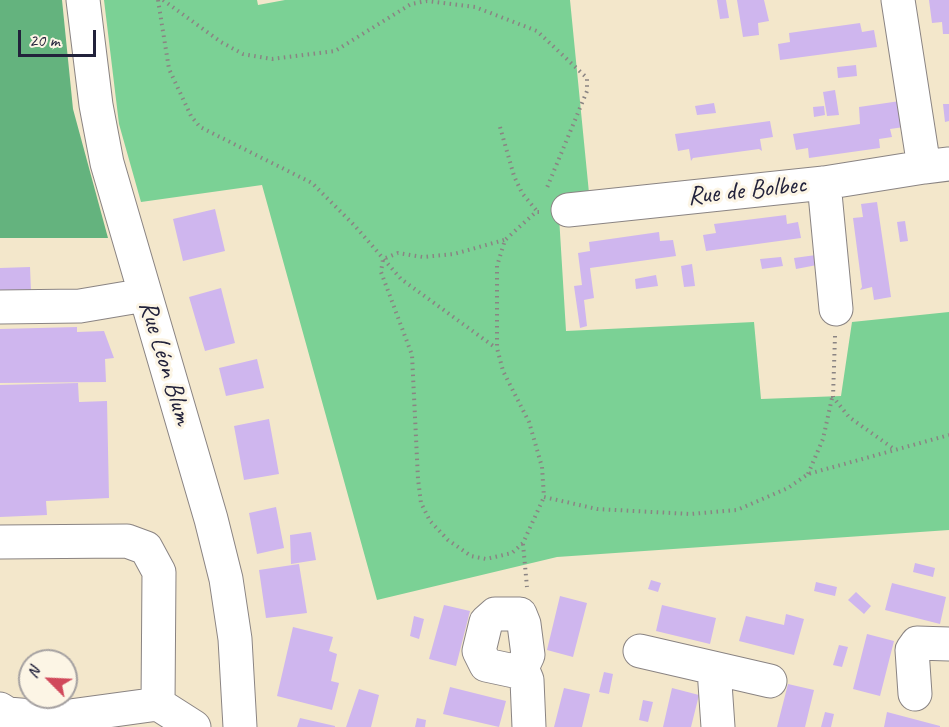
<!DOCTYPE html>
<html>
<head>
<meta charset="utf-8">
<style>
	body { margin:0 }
	#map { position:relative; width:949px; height:727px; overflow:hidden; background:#f3e7cb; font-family:Caveat,sans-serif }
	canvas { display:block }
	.north { position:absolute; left:18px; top:649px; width:60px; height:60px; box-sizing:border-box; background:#fcf5e5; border:2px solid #a5a1a1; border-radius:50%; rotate:294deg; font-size:16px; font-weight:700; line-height:24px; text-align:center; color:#22223b }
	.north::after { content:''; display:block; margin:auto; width:21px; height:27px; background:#d1495b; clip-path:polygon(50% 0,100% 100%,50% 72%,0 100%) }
	.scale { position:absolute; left:18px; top:30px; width:78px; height:27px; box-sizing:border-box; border:3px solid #22223b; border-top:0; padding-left:8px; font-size:18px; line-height:21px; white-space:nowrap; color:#22223b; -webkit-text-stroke:4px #fcf5e5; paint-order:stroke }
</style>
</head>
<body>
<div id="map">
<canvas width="949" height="727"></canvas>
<div class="north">N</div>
<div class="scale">20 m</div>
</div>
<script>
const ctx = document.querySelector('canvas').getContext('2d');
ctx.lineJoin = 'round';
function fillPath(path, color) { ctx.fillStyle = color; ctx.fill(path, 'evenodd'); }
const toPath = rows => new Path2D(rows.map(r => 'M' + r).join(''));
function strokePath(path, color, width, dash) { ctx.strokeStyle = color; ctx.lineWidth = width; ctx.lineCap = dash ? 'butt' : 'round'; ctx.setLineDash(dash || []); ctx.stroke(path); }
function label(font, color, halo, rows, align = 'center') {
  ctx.font = font + ' Caveat,sans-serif'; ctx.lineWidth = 6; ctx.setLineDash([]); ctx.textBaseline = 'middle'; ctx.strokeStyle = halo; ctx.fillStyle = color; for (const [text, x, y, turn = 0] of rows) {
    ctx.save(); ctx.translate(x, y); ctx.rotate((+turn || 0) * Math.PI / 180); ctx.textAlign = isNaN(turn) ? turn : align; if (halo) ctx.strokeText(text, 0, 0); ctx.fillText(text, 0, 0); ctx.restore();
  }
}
const green = toPath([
	[104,0,257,0,258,5,285,0,570,0,589,193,558,200,566,331,754,322,761,399,841,396,852,322,949,312,949,530,557,557,377,600,262,185,141,202,119,124]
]);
const forest = toPath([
	[0,0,62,0,73,109,108,238,0,238]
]);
const building = toPath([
	[717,0,726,0,729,18,720,19],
	[737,0,764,0,769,21,758,23,759,35,743,37],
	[929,0,949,0,949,34,943,34,942,22,932,23],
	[860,23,862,32,874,30,877,47,780,60,778,44,790,42,789,33],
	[856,65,857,76,838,78,837,67],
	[835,90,839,115,827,116,823,92],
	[900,101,904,127,890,129,892,137,879,139,880,148,809,158,808,148,796,150,793,134,860,124,859,107],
	[714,103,716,113,697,115,695,106],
	[943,104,949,104,949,121,945,122],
	[824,106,825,115,814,117,813,107],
	[770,121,773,137,760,139,762,151,759,149,693,158,691,161,689,149,678,151,675,134],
	[877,202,891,297,874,300,872,287,860,290,862,287,853,218,863,217,861,204],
	[215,209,225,251,183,261,173,219],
	[786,215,787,224,798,222,801,238,706,251,703,235,716,233,714,224],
	[905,221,908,241,900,242,897,222],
	[659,232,660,241,673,240,676,256,590,268,594,298,584,300,587,326,580,328,574,286,582,285,578,253,590,251,589,242],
	[816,255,817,265,796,269,794,258],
	[781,257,783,266,762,269,760,259],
	[692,264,695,286,684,287,681,266],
	[30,267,31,291,0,292,0,268],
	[656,275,658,286,636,289,635,279],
	[221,288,235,343,205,351,189,297],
	[77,327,77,332,104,331,114,358,105,359,106,382,0,383,0,329],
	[257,359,264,388,226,396,219,368],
	[78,383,79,402,107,401,109,498,46,501,47,515,0,517,0,385],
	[269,419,279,474,244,480,234,426],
	[276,507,284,548,257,554,249,513],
	[311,532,316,560,291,564,290,535],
	[915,563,935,568,933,577,913,572],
	[299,564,307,613,266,618,259,570],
	[651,580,661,583,658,592,648,589],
	[816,582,837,587,835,596,814,591],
	[892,583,946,597,940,624,885,610],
	[856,592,871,606,864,614,848,600],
	[560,596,587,603,573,657,547,650],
	[444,605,470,611,456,666,429,659],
	[662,605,716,618,710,644,656,631],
	[786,614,804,619,794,655,739,641,746,616,784,625],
	[414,616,424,619,419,639,410,636],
	[293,627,333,637,329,651,337,654,331,681,339,683,332,710,277,696],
	[867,634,894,641,880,696,853,689],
	[839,645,848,647,842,667,833,665],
	[604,672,613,674,609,694,599,692],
	[788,684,814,690,805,727,777,727],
	[450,687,506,701,499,727,443,714],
	[564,688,590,694,582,727,554,727],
	[672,688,699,695,691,727,663,727],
	[359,689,379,695,371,727,346,727],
	[643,700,653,702,648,722,639,720],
	[825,712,834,714,831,727,821,727],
	[887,712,940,726,940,727,884,727],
	[300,718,335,726,335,727,297,727],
	[417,718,426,720,425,727,415,727]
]);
const path = toPath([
	[158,0,169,69,191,116,200,127,312,183,355,226,401,279,496,348],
	[163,0,221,42,243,54,272,59,335,51,411,4,427,1,475,7,537,31,587,78,587,91,546,190],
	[500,127,514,176,522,193,536,210],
	[539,212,536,212,505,240,497,266,497,348,503,371,529,422,542,467,544,497,597,509,690,514,737,510,788,488,808,474,949,435],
	[504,240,454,254,423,257,398,253,383,259,381,272,412,355,418,479,421,503,430,521,448,540,471,556,486,559,512,553,523,543,544,497],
	[835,336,833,397,849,417,894,449],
	[808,474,823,439,832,398],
	[523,544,527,587]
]);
const minor = toPath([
	[83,0,96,105,107,163,211,519,226,579,235,639,240,727],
	[898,0,924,167,949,164],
	[824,183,836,309],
	[568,210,824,183,924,167],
	[0,307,80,306,145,295],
	[0,542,127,541,146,548,159,572,158,704],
	[640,651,770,681],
	[522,668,514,671,486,665,479,651,486,622,495,614,520,614,524,624,528,655,522,668,527,680,529,727],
	[714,669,718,727],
	[915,694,912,650,917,643,949,644],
	[0,709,8,714,55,718,158,704,194,727]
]);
const streetNames = [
	["Rue de Bolbec",747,191,-6],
	["Rue Léon Blum",165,363,73]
];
fillPath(green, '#7bd195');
fillPath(forest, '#64b37e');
fillPath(building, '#cfb6ee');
strokePath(minor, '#8a8483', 35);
strokePath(path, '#8a8483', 4, [1.5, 4.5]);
strokePath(minor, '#fff', 33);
label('26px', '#22223b', '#fcf5e5', streetNames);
</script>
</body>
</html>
